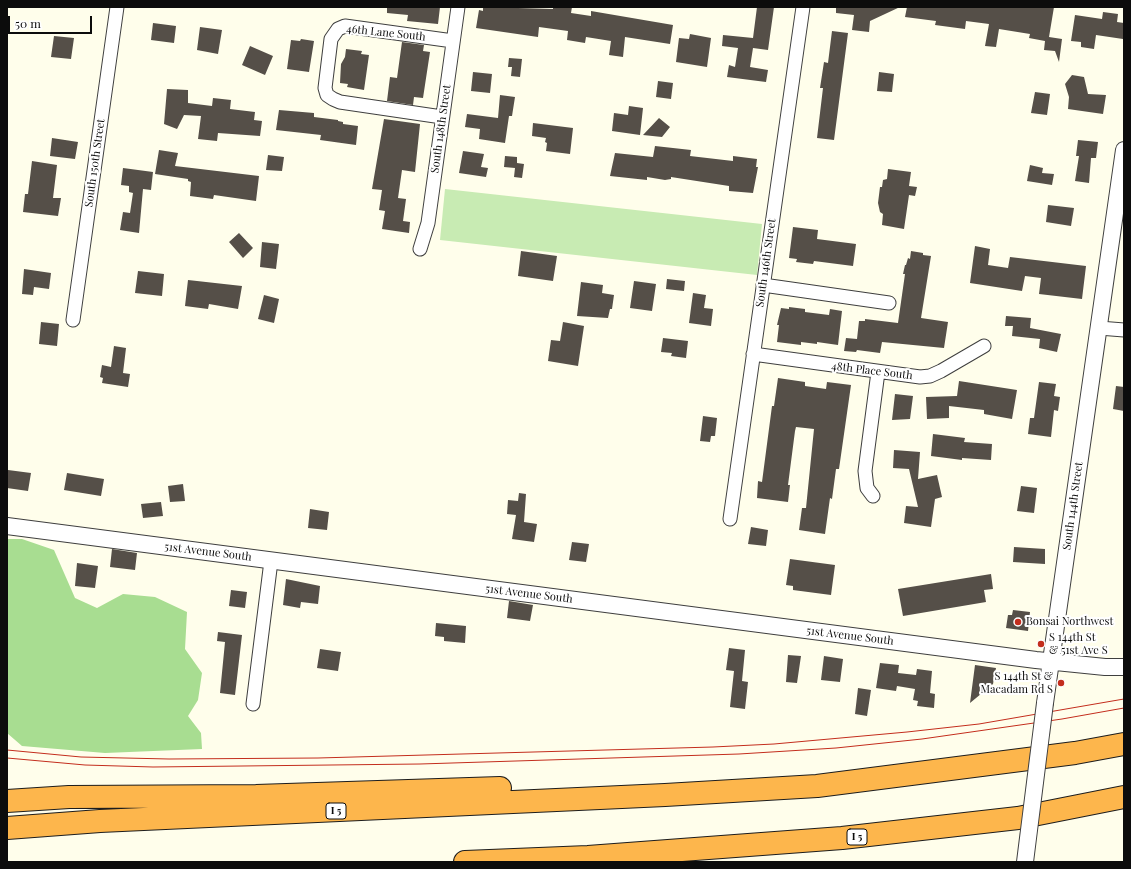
<!DOCTYPE html>
<html>
<head>
<meta charset="utf-8">
<style>
	body { margin:0 }
	#map { position:relative; width:1131px; height:869px; overflow:hidden; background:#fffeeb; font-family:"Playfair Display",serif }
	canvas { display:block }
	.frame { position:absolute; inset:0; border:8px solid #0c0c0c; pointer-events:none }
	.scale { position:absolute; left:8px; top:16px; width:84px; height:18px; box-sizing:border-box; border:2px solid #0c0c0c; border-top:0; padding-left:5px; font-size:12px; line-height:14px; white-space:nowrap; color:#0c0c0c; -webkit-text-stroke:3px #fff; paint-order:stroke }
</style>
</head>
<body>
<div id="map">
<canvas width="1131" height="869"></canvas>
<div class="frame"></div>
<div class="scale">50 m</div>
</div>
<script>
const ctx = document.querySelector('canvas').getContext('2d');
ctx.lineJoin = 'round';
function fillPath(path, color) { ctx.fillStyle = color; ctx.fill(path, 'evenodd'); }
const toPath = rows => new Path2D(rows.map(r => 'M' + r).join(''));
function strokePath(path, color, width, dash) { ctx.strokeStyle = color; ctx.lineWidth = width; ctx.lineCap = dash ? 'butt' : 'round'; ctx.setLineDash(dash || []); ctx.stroke(path); }
function label(font, color, halo, rows, align = 'center') {
  ctx.font = font + ' "Playfair Display",serif'; ctx.lineWidth = 4; ctx.setLineDash([]); ctx.textBaseline = 'middle'; ctx.strokeStyle = halo; ctx.fillStyle = color; for (const [text, x, y, turn = 0] of rows) {
    ctx.save(); ctx.translate(x, y); ctx.rotate((+turn || 0) * Math.PI / 180); ctx.textAlign = isNaN(turn) ? turn : align; if (halo) ctx.strokeText(text, 0, 0); ctx.fillText(text, 0, 0); ctx.restore();
  }
}
const green = toPath([
	[445,189,762,224,757,275,440,240]
]);
const forest = toPath([
	[7,539,22,539,54,550,75,598,97,608,123,594,155,597,187,612,185,649,202,673,198,700,188,716,201,733,202,749,105,753,22,746,7,733]
]);
const building = toPath([
	[387,7,440,7,438,24,407,21,408,15,387,13],
	[483,7,553,9,553,7,572,7,571,13,591,16,591,11,673,25,670,44,625,37,623,57,609,55,611,41,586,37,585,43,567,40,568,31,539,27,538,37,476,28,479,10,483,11],
	[757,7,774,7,768,50,753,48,750,67,768,70,766,82,727,77,729,65,735,67,738,48,722,46,723,35,753,38],
	[836,7,900,7,870,21,869,32,852,30,854,15,836,13],
	[907,7,1054,7,1049,37,1062,39,1059,62,1055,51,1044,50,1045,41,1029,38,1030,34,999,29,996,47,985,46,989,24,966,21,965,29,935,25,936,21,905,17],
	[1103,12,1118,14,1117,22,1124,23,1123,39,1096,35,1094,49,1081,47,1081,42,1071,41,1075,15,1102,19],
	[153,23,176,26,174,43,151,40],
	[200,27,222,30,218,54,197,50],
	[832,31,848,33,834,140,817,138,823,88,820,88,824,62,828,63],
	[690,34,711,38,707,67,676,62,679,38,689,39],
	[54,36,74,38,71,59,51,57],
	[301,39,314,41,309,72,287,69,291,40,300,41],
	[402,42,424,45,423,51,430,52,423,98,414,97,413,105,387,101,390,77,397,78],
	[250,46,273,56,265,75,242,65],
	[346,49,362,51,361,54,369,55,364,90,347,87,348,84,340,83,341,64,345,57],
	[509,58,522,59,520,77,511,76,512,67,508,67],
	[473,72,492,74,490,93,471,91],
	[879,72,894,74,892,92,877,91],
	[1072,75,1084,77,1088,94,1106,95,1103,114,1068,109,1069,97,1065,84],
	[658,81,673,83,671,99,656,97],
	[167,89,188,90,188,103,212,106,213,98,231,100,230,109,255,112,254,120,262,121,260,136,218,133,217,141,198,139,201,116,184,115,177,129,164,124],
	[1035,92,1050,94,1047,115,1031,113],
	[500,95,515,97,512,116,509,116,505,143,479,139,480,129,465,127,467,114,498,118],
	[629,106,643,108,640,135,612,131,614,113,628,115],
	[279,110,314,113,314,117,338,120,338,121,343,122,343,124,358,126,356,145,320,140,321,135,276,130],
	[659,118,670,127,662,137,643,135],
	[384,119,420,124,415,172,402,170,398,198,406,199,403,221,410,222,409,233,382,229,385,211,379,210,382,190,372,189],
	[533,123,573,128,570,154,546,151,547,143,545,142,546,138,532,136],
	[52,138,78,142,75,159,50,156],
	[1078,140,1098,142,1096,158,1091,158,1089,183,1075,181,1079,156,1076,156],
	[655,146,691,150,690,156,733,161,733,156,757,159,756,167,758,167,753,193,729,191,729,186,671,177,671,179,665,180,647,177,647,180,610,176,615,153,653,157],
	[159,150,178,153,175,166,259,176,256,201,214,195,213,199,190,196,191,182,188,181,188,179,155,174],
	[463,151,484,154,481,167,488,168,486,177,459,173],
	[268,155,284,157,282,171,266,170],
	[505,156,517,157,517,163,524,164,522,178,514,177,515,168,504,167],
	[32,161,57,165,53,198,61,198,58,216,23,212,25,194,28,194],
	[1030,165,1043,168,1042,173,1054,174,1052,185,1027,181],
	[123,168,153,172,151,190,143,189,139,233,120,230,123,212,130,213,133,193,129,192,129,186,121,185],
	[888,169,911,172,909,186,917,187,915,196,909,195,904,229,882,225,883,214,880,212,878,203,880,187,882,187,883,180,887,179],
	[1048,205,1074,208,1071,226,1046,222],
	[793,227,818,230,817,239,856,244,853,266,814,261,813,264,796,262,797,259,789,258],
	[239,233,253,248,243,258,229,242],
	[262,242,279,244,276,269,260,267],
	[975,246,990,249,988,265,1008,268,1010,257,1086,266,1082,299,1039,294,1041,278,1025,276,1022,291,970,283],
	[521,251,557,256,553,281,518,276],
	[911,251,923,253,923,255,931,256,921,318,948,322,944,348,882,342,880,353,857,350,856,352,844,351,846,338,857,339,859,321,865,321,865,319,898,323,905,274,903,274,905,265,906,265,908,258,910,259],
	[24,269,51,273,49,289,34,287,33,295,22,294],
	[138,271,164,274,162,296,135,293],
	[667,279,685,281,684,291,666,289],
	[188,280,242,286,238,309,209,304,208,309,185,306],
	[634,281,656,284,652,311,630,308],
	[581,282,603,285,602,293,614,295,612,309,610,309,608,318,577,316],
	[693,293,706,295,704,308,713,309,711,326,689,323],
	[264,295,279,299,274,323,258,319],
	[789,307,805,309,805,312,829,315,830,309,842,311,838,345,817,342,817,344,801,342,801,345,777,342,779,325,777,325,781,308,789,309],
	[1006,316,1031,318,1030,328,1061,334,1057,352,1039,348,1040,339,1012,336,1013,326,1005,326],
	[41,322,59,324,57,346,39,344],
	[563,322,584,326,578,366,548,361,551,340,560,341],
	[663,338,688,341,686,358,671,356,672,353,661,352],
	[114,346,126,348,123,373,130,374,128,387,102,383,103,378,100,377,102,365,111,367],
	[778,378,805,382,805,386,826,389,827,382,851,385,839,469,836,469,832,499,830,498,825,534,799,530,802,508,806,508,814,429,796,427,795,431,788,485,790,485,788,502,757,498,758,481,762,482,772,406,774,406],
	[959,381,1017,390,1012,419,984,414,984,410,949,406,949,418,927,419,926,397,957,396],
	[1039,382,1056,384,1054,396,1060,397,1058,411,1054,410,1051,437,1028,434,1030,418,1034,418],
	[1116,386,1124,387,1124,411,1113,409],
	[895,394,913,396,910,419,892,420],
	[703,416,717,418,715,436,711,436,710,442,700,441],
	[933,434,965,438,964,442,992,444,991,460,962,458,962,460,931,456],
	[894,450,920,452,918,479,937,475,942,497,935,499,931,527,904,523,906,506,918,507,909,469,893,468],
	[8,470,31,473,28,491,7,488],
	[67,473,104,479,101,496,64,490],
	[183,484,185,501,170,502,168,486],
	[1021,486,1037,488,1034,513,1017,511],
	[519,493,526,494,524,522,537,524,534,542,512,539,516,515,507,514,508,500,518,501],
	[161,502,163,516,143,518,141,504],
	[310,509,329,512,327,530,308,528],
	[751,527,768,530,766,546,748,544],
	[572,542,589,544,586,562,569,560],
	[1014,547,1045,549,1045,564,1013,562],
	[112,549,137,553,135,570,110,567],
	[790,559,835,565,831,595,793,590,793,586,786,585],
	[77,563,98,566,95,588,75,586],
	[991,574,993,589,984,590,986,602,903,616,898,589],
	[286,579,320,586,318,604,301,602,300,608,283,605],
	[231,590,247,592,245,608,229,606],
	[509,601,533,605,530,621,507,618],
	[1013,610,1030,612,1028,631,1006,628,1008,615,1012,615],
	[436,623,466,626,465,643,444,641,444,637,435,636],
	[218,632,242,635,235,695,220,693,225,642,217,641],
	[729,648,745,650,742,681,748,682,745,709,730,707,734,671,726,670],
	[320,649,341,652,338,671,317,668],
	[788,655,801,656,797,683,786,682],
	[824,656,843,659,840,682,821,680],
	[880,663,899,665,898,673,916,675,917,669,932,671,930,693,935,694,934,708,917,706,918,701,913,700,915,689,897,686,896,691,876,688],
	[975,665,996,668,993,684,970,703],
	[858,688,871,690,867,716,855,714]
]);
const minor = toPath([
	[442,117,340,102,333,99,327,95,325,88,331,39,338,29,345,26,453,41],
	[420,249,428,223,458,7],
	[763,285,889,303],
	[73,320,117,7],
	[1099,328,1124,330],
	[753,354,920,377,930,376,941,371,984,346],
	[873,496,867,488,865,471,878,372],
	[730,519,803,7],
	[253,704,271,561]
]);
const tertiary = toPath([
	[7,526,1036,660,1105,667,1124,667],
	[1045,703,1124,150]
]);
const motorway = toPath([
	[7,801,69,797,256,796,500,788],
	[7,828,100,821,665,795,817,786,1075,753,1124,744],
	[465,862,588,857,842,838,1018,818,1124,797]
]);
const tram = toPath([
	[7,750,81,757,169,759,318,758,713,747,774,744,907,732,979,724,1124,699],
	[7,758,85,765,153,767,420,764,739,754,836,748,922,739,1062,719,1124,708]
]);
const tertiaryBridge = toPath([
	[1025,862,1045,703]
]);
const markers = [
	[1018,622,4,"#c32d1d"],
	[1041,644,4,"#c32d1d"],
	[1061,683,4,"#c32d1d"]
];
const shields = [
	[336,811,20],
	[857,837,20]
];
const shieldNames = [
	["I 5",336,811],
	["I 5",857,837]
];
const streetNames = [
	["46th Lane South",386,33,6],
	["South 148th Street",441,129,-82],
	["South 150th Street",95,163,-82],
	["South 146th Street",766,263,-82],
	["48th Place South",872,371,7],
	["South 144th Street",1073,506,-82],
	["51st Avenue South",208,552,7],
	["51st Avenue South",529,594,7],
	["51st Avenue South",850,636,7]
];
const poiNames = [
	["Bonsai Northwest",1026,622],
	["S 144th St",1049,638],
	["& 51st Ave S",1049,651],
	["S 144th St &",1053,677,"right"],
	["Macadam Rd S",1053,690,"right"]
];
fillPath(green, '#c8ebb3');
fillPath(forest, '#a8dd91');
fillPath(building, '#554f48');
strokePath(minor, '#3f3f3f', 15);
strokePath(tertiary, '#3f3f3f', 18);
strokePath(motorway, '#1d1d1d', 24);
strokePath(minor, '#fff', 13);
strokePath(tertiary, '#fff', 16);
strokePath(motorway, '#fdb64c', 22);
strokePath(tram, '#c32d1d', 1);
strokePath(tertiaryBridge, '#3f3f3f', 18, []);
strokePath(tertiaryBridge, '#fff', 16);
for (const [x, y, r, color] of markers) { const dot = new Path2D(); dot.arc(x, y, r, 0, 2 * Math.PI); ctx.fillStyle = color; ctx.fill(dot); strokePath(dot, '#fff', 1.5); }
for (const [x, y, w] of shields) { const box = new Path2D(); box.roundRect(x - w / 2, y - 8, w, 16, 3); ctx.fillStyle = '#fff'; ctx.fill(box); strokePath(box, '#0c0c0c', 1); }
label('bold 10px', '#0c0c0c', null, shieldNames);
label('11px', '#0c0c0c', '#fff', streetNames);
label('11px', '#0c0c0c', '#fff', poiNames, 'left');
</script>
</body>
</html>
